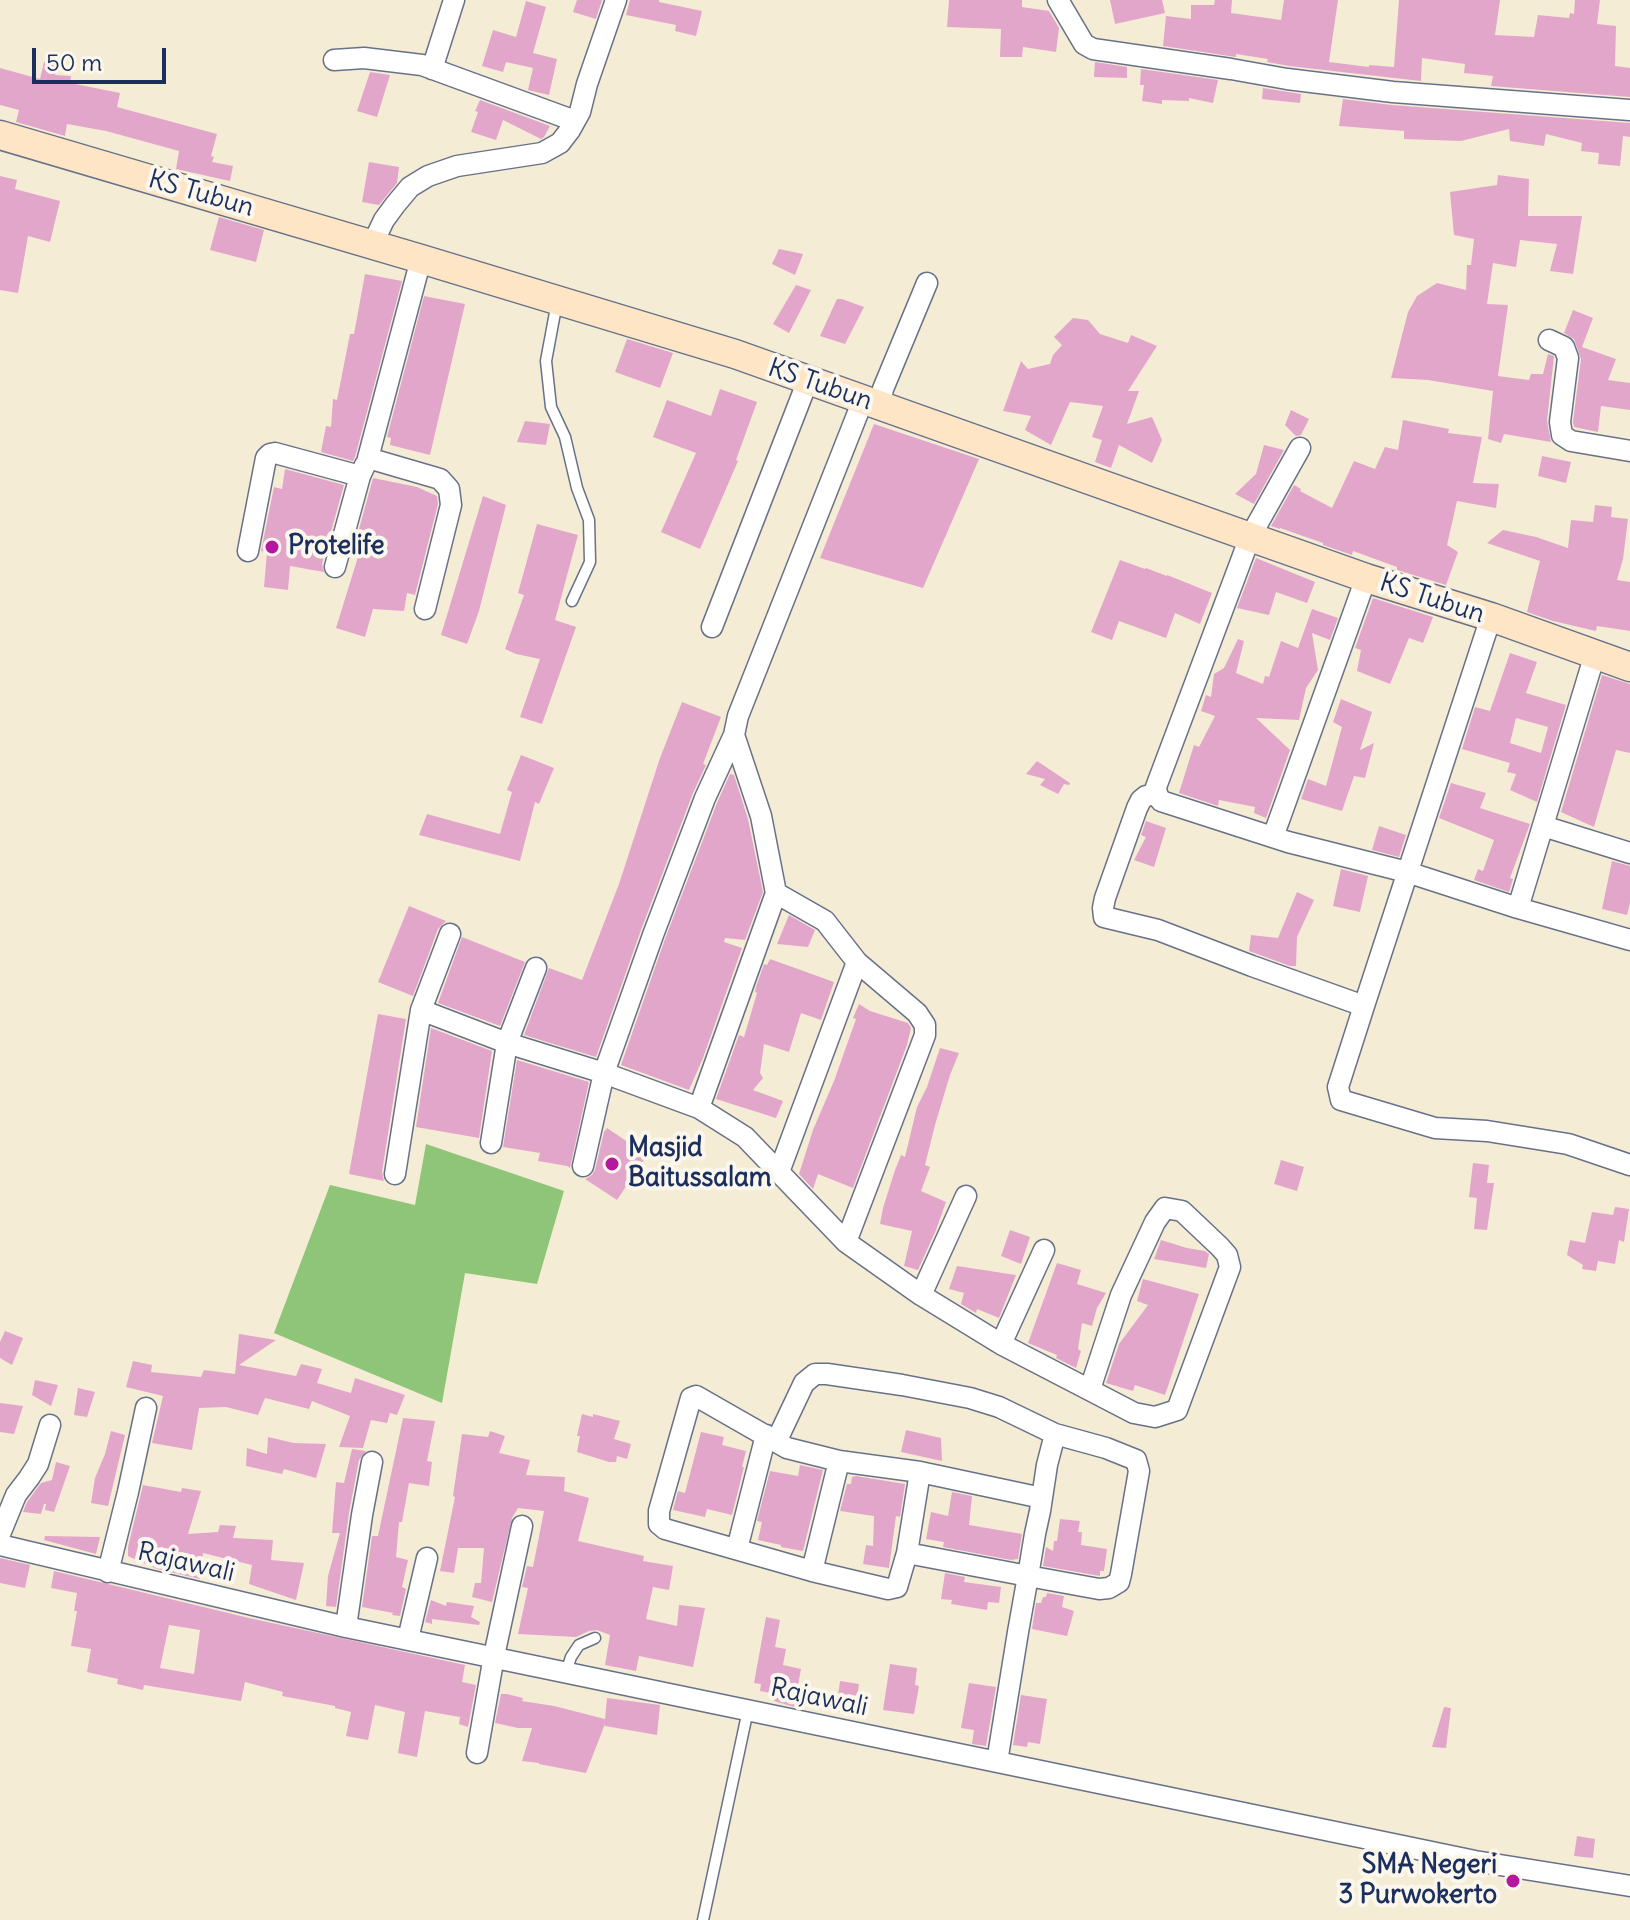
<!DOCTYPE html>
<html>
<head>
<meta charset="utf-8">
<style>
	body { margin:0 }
	#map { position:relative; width:1630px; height:1920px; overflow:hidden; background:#f5ecd6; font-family:Delius,sans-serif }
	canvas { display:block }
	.scale { position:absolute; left:32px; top:48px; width:134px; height:36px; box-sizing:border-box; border:4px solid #1b2f5e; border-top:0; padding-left:10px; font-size:24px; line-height:28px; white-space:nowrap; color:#1b2f5e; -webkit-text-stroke:6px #fbf7ec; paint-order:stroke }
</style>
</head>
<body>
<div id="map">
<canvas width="1630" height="1920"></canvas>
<div class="scale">50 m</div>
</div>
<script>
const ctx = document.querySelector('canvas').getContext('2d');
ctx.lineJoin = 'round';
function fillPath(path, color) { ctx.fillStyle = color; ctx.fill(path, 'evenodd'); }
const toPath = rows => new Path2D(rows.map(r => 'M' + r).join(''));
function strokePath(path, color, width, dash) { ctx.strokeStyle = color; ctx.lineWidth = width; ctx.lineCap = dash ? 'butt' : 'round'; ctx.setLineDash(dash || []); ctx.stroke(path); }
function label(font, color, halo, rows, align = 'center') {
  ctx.font = font + ' Delius,sans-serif'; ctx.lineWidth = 8; ctx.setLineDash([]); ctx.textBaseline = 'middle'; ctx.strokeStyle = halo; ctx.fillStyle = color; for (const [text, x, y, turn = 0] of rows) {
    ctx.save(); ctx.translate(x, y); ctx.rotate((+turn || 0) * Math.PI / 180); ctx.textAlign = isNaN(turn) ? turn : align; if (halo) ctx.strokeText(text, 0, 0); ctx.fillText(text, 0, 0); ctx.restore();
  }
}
const green = toPath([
	[426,1144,564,1191,537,1284,465,1273,442,1403,274,1333,330,1185,415,1205]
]);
const building = toPath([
	[577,0,602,0,596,19,573,12],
	[630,0,659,0,659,2,702,11,696,36,675,31,676,25,626,15],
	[949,0,1022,0,1022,7,1049,11,1059,28,1056,52,1023,47,1022,57,1000,57,1001,29,947,27],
	[1110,0,1162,0,1165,13,1115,24],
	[1215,0,1232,0,1231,13,1281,20,1284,0,1338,0,1329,62,1369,67,1369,65,1394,67,1399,0,1500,0,1495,35,1534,37,1538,15,1569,18,1570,13,1574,14,1575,0,1600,0,1597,24,1616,26,1615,66,1630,68,1630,97,1491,86,1493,76,1464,73,1465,64,1422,58,1421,81,1289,66,1267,62,1268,59,1236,54,1236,57,1163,46,1166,16,1191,19,1191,5,1214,5],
	[526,1,546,7,533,53,557,59,549,95,528,90,533,68,506,62,503,72,482,66,493,30,516,37],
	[44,62,57,65,55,75,71,76,70,83,120,93,117,107,217,134,211,156,214,157,212,162,233,166,230,181,176,169,179,151,106,131,67,124,65,136,16,122,19,110,0,105,0,68,40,79],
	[1095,62,1127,67,1127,78,1094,77],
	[1141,69,1218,80,1213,103,1189,98,1189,101,1162,100,1162,104,1142,101,1144,85,1140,85],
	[370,72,390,75,377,117,357,111],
	[1263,88,1301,94,1300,103,1262,99],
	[1343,99,1392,105,1630,123,1630,137,1623,136,1620,166,1598,164,1599,153,1581,151,1582,143,1546,134,1544,146,1510,141,1509,129,1461,141,1404,139,1404,131,1339,126],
	[480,100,550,126,544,137,541,139,503,120,496,140,471,132,478,112,475,111],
	[369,162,399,167,397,183,379,205,362,202],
	[1498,175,1529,179,1528,216,1582,216,1573,274,1550,271,1557,244,1520,240,1516,267,1493,263,1487,304,1508,305,1498,376,1529,380,1531,374,1543,374,1548,354,1554,356,1547,421,1551,442,1504,434,1501,443,1488,439,1493,391,1428,380,1391,378,1408,312,1417,296,1437,283,1466,290,1467,265,1471,265,1474,239,1454,235,1450,192,1497,185],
	[0,176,17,180,15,189,60,201,50,242,28,236,18,293,0,290],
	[219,217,264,230,256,262,210,250],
	[779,249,803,254,795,275,772,264],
	[365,274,402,281,355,457,353,461,321,452,326,426,331,427,333,399,337,400,350,334,354,334],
	[796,285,811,290,789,333,773,324],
	[424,296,465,304,430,455,390,445,391,438,387,437],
	[837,299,842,299,864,307,845,344,820,336],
	[1573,310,1593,318,1582,347,1616,359,1608,380,1630,383,1630,410,1601,406,1598,432,1574,427,1573,422,1581,359,1574,339,1564,333],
	[1073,318,1088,320,1100,334,1128,343,1131,335,1157,346,1128,391,1139,391,1127,424,1152,417,1162,440,1152,463,1119,445,1111,468,1095,462,1102,440,1092,437,1103,406,1070,402,1051,445,1025,430,1031,416,1003,411,1021,361,1028,369,1050,364,1053,355,1062,345,1054,337],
	[627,339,673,353,660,388,615,372],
	[720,389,757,402,736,460,738,461,700,549,661,532,696,453,653,437,667,400,711,416],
	[1291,410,1309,419,1301,435,1296,436,1285,425],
	[1403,420,1449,429,1448,433,1482,437,1473,483,1499,484,1496,508,1457,501,1447,545,1458,552,1446,585,1397,570,1397,567,1353,551,1352,555,1323,545,1323,543,1280,528,1280,529,1271,526,1294,485,1301,489,1300,491,1332,508,1354,461,1375,469,1385,447,1398,450],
	[525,421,550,424,546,445,517,442],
	[874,424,979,459,923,588,820,558],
	[1264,445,1284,450,1254,504,1235,494,1256,474],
	[1542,456,1571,462,1566,483,1538,476],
	[285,469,344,485,322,564,324,572,290,566,288,590,264,587,267,552,261,551,274,487,282,489],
	[373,478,417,487,437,496,438,504,415,595,407,593,404,611,373,609,365,637,336,628,366,531,359,529],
	[483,496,506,505,479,611,467,644,441,635],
	[1595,505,1612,507,1611,517,1628,519,1623,559,1617,580,1630,582,1630,631,1597,626,1596,631,1553,621,1527,612,1540,561,1487,543,1503,530,1536,537,1568,548,1571,520,1593,522],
	[537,524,578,535,555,620,576,627,542,724,520,717,540,659,516,654,505,649,524,595,518,593],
	[1256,558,1315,582,1307,603,1276,592,1269,615,1237,608],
	[1120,560,1145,569,1146,568,1167,576,1167,575,1212,593,1200,624,1175,613,1166,638,1119,621,1112,640,1091,632],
	[1373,598,1433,617,1423,643,1409,638,1390,684,1357,671,1361,650,1355,648],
	[1312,609,1338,618,1330,640,1312,633,1318,670,1306,688,1299,720,1256,718,1290,750,1266,818,1254,813,1255,807,1219,800,1218,806,1179,793,1194,745,1199,747,1215,716,1201,711,1206,695,1211,697,1214,674,1224,668,1238,639,1244,641,1236,673,1263,684,1265,676,1269,677,1281,641,1298,648],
	[1510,653,1537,662,1526,693,1566,705,1537,802,1510,790,1516,774,1507,772,1510,763,1462,749,1475,707,1490,711],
	[1516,718,1548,727,1541,753,1510,743],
	[1602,675,1630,684,1630,753,1616,750,1594,827,1561,812],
	[1341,699,1372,712,1360,750,1374,743,1365,778,1354,776,1342,811,1301,799,1308,779,1326,786,1342,727,1333,722],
	[682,702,721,717,703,764,706,765,693,793,641,930,596,1057,524,1035,549,968,582,980,619,884,660,758],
	[521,755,554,768,539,804,535,802,520,861,419,835,427,814,500,834,512,792,507,790],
	[1037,761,1070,783,1069,785,1064,784,1058,794,1040,785,1045,779,1026,774],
	[730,774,734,775,748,819,763,892,745,940,725,938,724,942,742,948,703,1058,689,1090,621,1065,665,939,717,803],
	[1451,783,1486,793,1480,808,1530,824,1510,878,1513,879,1509,892,1474,880,1478,869,1483,871,1494,840,1439,818],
	[1146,821,1166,828,1154,867,1134,860,1146,837,1141,835],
	[1379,826,1406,835,1399,857,1372,850],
	[1612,861,1630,866,1630,903,1627,915,1602,909],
	[1341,869,1368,876,1360,912,1333,906],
	[1297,892,1314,900,1297,937,1296,966,1290,966,1249,951,1251,935,1278,938],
	[409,906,446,921,438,929,413,996,378,982],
	[789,915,815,930,808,947,777,944],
	[462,937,525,962,500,1026,438,1003],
	[770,959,834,982,821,1020,801,1013,789,1052,764,1044,760,1073,763,1078,753,1090,783,1101,776,1118,716,1099,739,1035,744,1037,757,993,755,992,756,987,764,964,767,965],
	[859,1004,870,1011,908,1023,911,1028,907,1045,853,1188,818,1174,813,1189,799,1174,813,1130,834,1081,856,1019,853,1018],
	[378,1014,406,1019,382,1172,384,1181,349,1174],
	[431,1028,492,1051,479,1138,416,1127],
	[940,1048,959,1053,950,1075,935,1125,925,1165,930,1167,921,1191,946,1202,936,1230,918,1270,904,1266,912,1231,880,1224,883,1208,894,1173,901,1155,905,1157,917,1107,927,1087],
	[517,1060,589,1082,570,1168,567,1166,538,1161,540,1153,503,1147],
	[607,1128,647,1155,617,1200,585,1179,592,1175,595,1170,604,1132],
	[1281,1160,1304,1167,1297,1191,1274,1184],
	[1473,1163,1489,1165,1487,1183,1494,1183,1487,1230,1474,1229,1477,1198,1469,1197],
	[1615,1207,1629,1209,1624,1242,1619,1240,1615,1264,1598,1261,1596,1271,1582,1269,1583,1265,1567,1255,1570,1240,1585,1243,1592,1212,1613,1215],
	[1010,1230,1030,1237,1021,1264,1001,1256],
	[1161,1240,1187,1248,1205,1251,1209,1254,1206,1268,1154,1259],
	[1057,1263,1081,1270,1077,1284,1106,1293,1097,1308,1092,1326,1082,1323,1078,1349,1081,1351,1076,1368,1056,1358,1057,1355,1028,1343],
	[957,1266,1016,1275,999,1318,977,1309,976,1313,961,1304,964,1293,949,1289],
	[1143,1279,1199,1294,1165,1395,1135,1385,1133,1391,1106,1383,1119,1344,1148,1305,1137,1301],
	[5,1331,23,1338,12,1365,0,1358,0,1342],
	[239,1334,276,1340,239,1365,296,1376,301,1364,322,1369,317,1383,351,1393,355,1378,405,1395,397,1415,390,1413,387,1423,371,1420,363,1448,339,1447,350,1416,312,1401,309,1409,265,1398,258,1415,226,1407,199,1408,192,1450,152,1443,163,1396,126,1387,133,1361,152,1365,151,1372,201,1377,204,1370,235,1374],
	[35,1380,58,1385,51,1406,32,1395],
	[78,1388,95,1392,87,1417,74,1415],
	[0,1403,23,1406,14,1434,0,1432],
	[582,1414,593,1417,593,1414,620,1421,614,1439,631,1444,627,1459,617,1456,616,1462,609,1462,577,1452,580,1436,577,1436],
	[403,1418,435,1421,427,1461,432,1462,429,1486,409,1483,402,1522,399,1522,396,1557,408,1560,402,1587,406,1589,400,1616,392,1615,393,1613,362,1607,372,1536,378,1536],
	[906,1430,941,1438,942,1461,901,1452],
	[111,1431,125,1435,108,1506,91,1503,95,1478,105,1454],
	[490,1431,505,1436,499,1453,530,1460,526,1475,565,1477,564,1491,589,1498,578,1541,644,1556,643,1561,673,1566,669,1590,653,1587,646,1619,677,1626,679,1605,705,1608,693,1667,639,1656,636,1671,605,1665,610,1635,597,1630,589,1631,576,1637,518,1634,528,1588,522,1587,527,1566,533,1567,544,1511,518,1508,512,1518,492,1602,472,1597,475,1583,481,1583,484,1548,458,1548,454,1573,440,1571,455,1497,453,1496,462,1434,488,1437],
	[701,1432,724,1437,722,1445,746,1451,742,1467,744,1467,732,1515,707,1509,705,1517,673,1510,678,1491,685,1493],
	[268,1437,294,1443,326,1444,316,1478,284,1469,282,1474,246,1466,247,1448,267,1454],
	[352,1449,366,1451,359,1460,349,1513,336,1607,326,1606,328,1576,340,1533,332,1533,336,1482,344,1483],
	[56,1462,70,1466,54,1512,45,1510,46,1504,44,1504,41,1514,23,1512,27,1502,41,1483,52,1480],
	[800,1465,823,1470,803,1551,781,1547,781,1545,758,1540,762,1522,757,1521,770,1471,798,1476],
	[856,1476,905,1484,900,1517,896,1516,889,1568,863,1564,866,1545,873,1546,874,1516,840,1511,847,1484,851,1484,852,1477],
	[143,1485,181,1492,182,1488,201,1491,188,1534,218,1532,220,1525,236,1526,233,1538,273,1540,271,1560,304,1563,296,1600,249,1584,252,1565,203,1553,200,1579,157,1569,128,1556,128,1547],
	[952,1492,972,1496,969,1525,1022,1534,1018,1559,1011,1560,943,1547,944,1542,926,1539,931,1512,948,1516],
	[1060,1519,1080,1521,1078,1532,1082,1532,1081,1545,1107,1549,1104,1571,1100,1571,1100,1576,1043,1566,1046,1547,1053,1551,1054,1541,1057,1541],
	[45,1536,100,1537,96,1554,44,1540],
	[0,1558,30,1565,25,1588,0,1583],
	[54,1571,249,1618,465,1665,462,1682,476,1685,468,1727,459,1724,460,1717,425,1711,417,1757,398,1753,405,1712,375,1705,368,1740,346,1736,351,1712,335,1708,335,1706,282,1696,283,1692,245,1682,241,1701,144,1685,143,1690,117,1684,118,1679,87,1672,91,1649,71,1646,77,1611,74,1611,77,1593,51,1588],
	[169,1625,200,1630,194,1674,160,1668],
	[945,1573,965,1577,964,1582,1001,1587,999,1603,988,1602,987,1610,951,1604,952,1600,941,1599],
	[1047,1593,1064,1596,1062,1607,1074,1611,1067,1636,1032,1629,1036,1603,1041,1603,1043,1597,1046,1597],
	[431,1600,446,1606,447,1602,474,1606,471,1617,480,1622,479,1625,432,1619,432,1624,425,1622],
	[766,1617,780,1620,775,1647,786,1649,783,1665,801,1669,794,1707,774,1701,776,1694,760,1691,761,1684,754,1683],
	[890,1664,917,1668,915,1685,919,1686,914,1714,883,1710],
	[840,1681,859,1684,857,1699,853,1699,851,1713,836,1711],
	[969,1683,996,1687,986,1746,972,1744,974,1730,961,1728],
	[501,1694,507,1694,523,1698,522,1701,554,1706,605,1719,607,1698,660,1705,657,1735,605,1726,605,1724,586,1773,539,1764,539,1763,522,1761,532,1728,518,1728,495,1723],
	[1021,1695,1047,1699,1040,1744,1028,1742,1027,1747,1013,1745],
	[1444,1707,1451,1708,1446,1748,1432,1747],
	[1577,1836,1595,1839,1593,1858,1574,1856]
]);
const lane = toPath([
	[557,302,546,361,551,407,565,437,577,488,589,520,590,562,572,601],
	[566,1672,571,1657,579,1645,595,1638],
	[703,1920,748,1710]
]);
const street = toPath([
	[1058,0,1084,44,1093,49,1231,69,1287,79,1393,92,1630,110],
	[334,60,364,58,422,65,575,121],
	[432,69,454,0],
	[372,245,384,220,395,205,410,187,428,176,457,166,542,153,560,143,570,130,580,112,587,84,616,0],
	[421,259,368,458,440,479,449,489,451,505,425,609],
	[1549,340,1564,347,1568,358,1560,422,1562,435,1571,441,1630,451],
	[880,406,883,389,927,283],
	[1300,448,1250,537,1156,787,1157,794,1161,801,1288,842,1407,872,1518,908,1630,940],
	[248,551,266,458,270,454,275,453,360,476],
	[335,567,360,476,365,465],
	[712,627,808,380],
	[1157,794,1146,796,1141,800,1137,808,1105,898,1103,908,1104,917,1158,930,1252,966,1364,1006,1491,617],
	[1543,826,1630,853],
	[1273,837,1366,578],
	[776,893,825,921,857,962,917,1013,925,1025,925,1035,846,1242],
	[1518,908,1595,654],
	[1364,1006,1338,1087,1341,1100,1435,1128,1487,1131,1568,1144,1630,1165],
	[421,1010,507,1043,604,1073,699,1108,745,1137,846,1242,921,1295,1001,1344,1134,1413,1155,1417,1177,1410,1230,1267,1227,1255,1220,1247,1182,1211,1165,1208,1155,1222,1121,1295,1090,1389],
	[699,1108,776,893,761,816,734,735],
	[491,1143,507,1043,536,968],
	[583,1166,604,1073,653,935,705,798,734,735,738,716,863,400],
	[779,1172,857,962],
	[395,1174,421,1010,450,934],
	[921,1295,966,1196],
	[1001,1344,1044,1250],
	[776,1442,804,1383,815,1374,827,1374,902,1385,970,1398,999,1407,1055,1434],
	[0,1534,16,1495,29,1478,38,1464,50,1425],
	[0,1545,346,1627,1475,1861,1630,1886],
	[737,1549,766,1435],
	[907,1553,920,1472],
	[812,1571,839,1461],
	[108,1572,128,1492,146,1408],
	[346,1627,362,1515,372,1462],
	[408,1639,427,1558],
	[477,1753,494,1656,522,1526],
	[997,1762,1018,1632,1028,1576,1035,1534,1040,1511,1047,1465,1055,1434,1106,1448,1136,1460,1139,1471,1121,1574,1119,1582,1109,1588,1099,1589,1028,1576,907,1553,897,1587,888,1589,812,1571,665,1529,659,1524,659,1511,691,1398,696,1396,787,1448,839,1461,920,1472,1042,1498]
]);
const secondary = toPath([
	[0,135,421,259,735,354,1250,537,1366,578,1491,617,1630,667]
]);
const markers = [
	[272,547,8,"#b5179e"],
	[612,1164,8,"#b5179e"],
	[1513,1881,8,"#b5179e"]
];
const streetNames = [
	["KS Tubun",201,194,16],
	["KS Tubun",820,385,19],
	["KS Tubun",1432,599,18],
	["Rajawali",186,1563,13],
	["Rajawali",819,1698,12]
];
const poiNames = [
	["Protelife",288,547],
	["Masjid",628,1149],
	["Baitussalam",628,1179],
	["SMA Negeri",1497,1866,"right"],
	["3 Purwokerto",1497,1896,"right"]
];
fillPath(green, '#8fc578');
fillPath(building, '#e3a6cb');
strokePath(lane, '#677188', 13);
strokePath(street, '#677188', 23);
strokePath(secondary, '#677188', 31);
strokePath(lane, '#fff', 10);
strokePath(street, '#fff', 20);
strokePath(secondary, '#fee5c5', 28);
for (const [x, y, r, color] of markers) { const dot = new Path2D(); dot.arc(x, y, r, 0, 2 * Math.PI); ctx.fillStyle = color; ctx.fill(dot); strokePath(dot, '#fbf7ec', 3); }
label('26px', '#1b2f5e', '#fbf7ec', streetNames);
label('bold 26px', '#1b2f5e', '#fbf7ec', poiNames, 'left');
</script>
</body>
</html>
